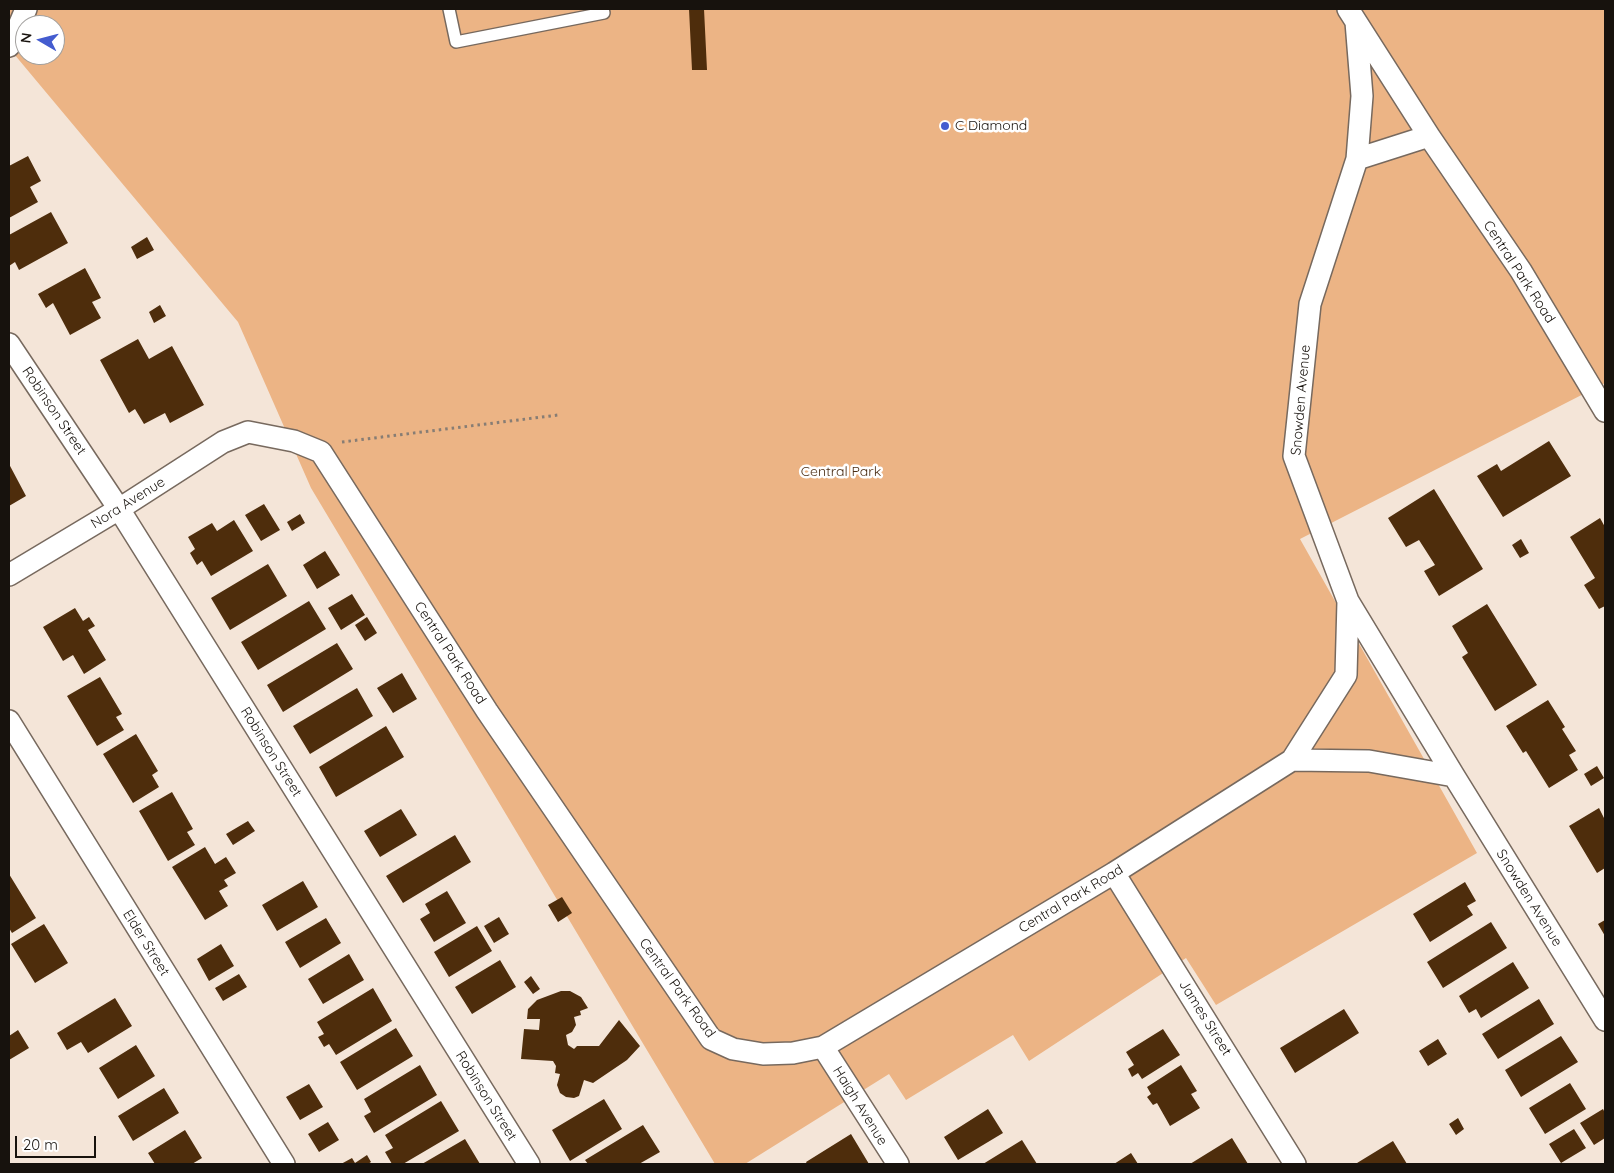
<!DOCTYPE html>
<html>
<head>
<meta charset="utf-8">
<style>
	body { margin:0 }
	#map { position:relative; width:1614px; height:1173px; overflow:hidden; background:#f4e5d8; font-family:Quicksand,sans-serif }
	canvas { display:block }
	.frame { position:absolute; inset:0; border:10px solid #17120d; pointer-events:none }
	.north { position:absolute; left:15px; top:15px; width:50px; height:50px; box-sizing:border-box; background:#fff; border:1px solid #a2a09e; border-radius:50%; rotate:278deg; font-size:14px; font-weight:700; line-height:20px; text-align:center; color:#17120d }
	.north::after { content:''; display:block; margin:auto; width:18px; height:22px; background:#445ccf; clip-path:polygon(50% 0,100% 100%,50% 72%,0 100%) }
	.scale { position:absolute; left:15px; top:1136px; width:81px; height:22px; box-sizing:border-box; border:2px solid #17120d; border-top:0; padding-left:6px; font-size:15px; line-height:18px; white-space:nowrap; color:#17120d; -webkit-text-stroke:4px #fff; paint-order:stroke }
</style>
</head>
<body>
<div id="map">
<canvas width="1614" height="1173"></canvas>
<div class="frame"></div>
<div class="north">N</div>
<div class="scale">20 m</div>
</div>
<script>
const ctx = document.querySelector('canvas').getContext('2d');
ctx.lineJoin = 'round';
function fillPath(path, color) { ctx.fillStyle = color; ctx.fill(path, 'evenodd'); }
const toPath = rows => new Path2D(rows.map(r => 'M' + r).join(''));
function strokePath(path, color, width, dash) { ctx.strokeStyle = color; ctx.lineWidth = width; ctx.lineCap = dash ? 'butt' : 'round'; ctx.setLineDash(dash || []); ctx.stroke(path); }
function label(font, color, halo, rows, align = 'center') {
  ctx.font = font + ' Quicksand,sans-serif'; ctx.lineWidth = 5; ctx.setLineDash([]); ctx.textBaseline = 'middle'; ctx.strokeStyle = halo; ctx.fillStyle = color; for (const [text, x, y, turn = 0] of rows) {
    ctx.save(); ctx.translate(x, y); ctx.rotate((+turn || 0) * Math.PI / 180); ctx.textAlign = isNaN(turn) ? turn : align; if (halo) ctx.strokeText(text, 0, 0); ctx.fillText(text, 0, 0); ctx.restore();
  }
}
const green = toPath([
	[9,9,1605,9,1605,383,1300,539,1477,853,1216,1005,1186,958,1029,1061,1013,1035,906,1100,889,1074,745,1164,715,1164,311,488,238,322,9,48],
	[25,25,55,25,55,55,25,55]
]);
const building = toPath([
	[689,9,704,9,707,70,692,70],
	[28,156,41,181,30,187,38,202,9,218,9,166],
	[51,212,68,243,19,270,15,262,9,266,9,235],
	[147,237,154,250,137,259,131,247],
	[85,268,101,298,92,302,101,318,70,335,53,303,46,308,38,294],
	[160,305,166,316,154,323,149,312],
	[138,339,149,359,172,346,204,405,170,423,165,413,144,424,135,409,129,413,100,360],
	[1549,441,1571,476,1503,517,1477,476,1497,464,1501,471],
	[9,464,26,496,9,506],
	[1434,489,1483,569,1439,596,1424,571,1435,565,1419,540,1406,547,1388,518],
	[264,504,280,530,261,541,245,515],
	[300,514,305,523,292,531,287,522],
	[1600,518,1605,527,1605,606,1599,609,1584,585,1595,578,1570,537],
	[234,520,253,551,211,576,202,561,197,565,190,553,195,549,188,537,212,523,217,531],
	[1521,539,1529,553,1520,558,1512,545],
	[325,551,340,575,317,589,303,565],
	[268,564,287,596,230,630,211,598],
	[352,594,365,615,341,630,328,608],
	[309,601,326,629,258,670,241,642],
	[1487,604,1537,685,1495,711,1462,657,1468,653,1452,626],
	[75,608,83,621,89,617,95,626,88,630,106,660,84,674,73,655,63,661,43,627],
	[367,617,377,633,365,641,355,625],
	[337,643,353,669,283,712,267,685],
	[402,673,417,699,393,713,377,688],
	[100,677,122,714,116,717,124,730,97,746,67,696],
	[357,688,373,716,310,754,293,726],
	[1548,700,1565,727,1562,729,1576,751,1569,755,1578,770,1549,788,1526,751,1523,753,1506,726],
	[386,726,404,757,336,797,319,767],
	[136,734,158,771,152,775,159,787,133,803,103,754],
	[1597,766,1604,778,1591,786,1584,774],
	[172,792,193,829,187,832,195,845,168,861,139,811],
	[1599,808,1605,820,1605,868,1597,873,1569,826],
	[401,809,417,835,380,857,364,831],
	[248,821,255,831,233,845,226,834],
	[455,835,471,862,403,903,386,876],
	[205,847,215,864,226,857,236,873,224,880,228,886,219,891,228,906,205,920,172,867],
	[9,874,36,918,12,933,9,928],
	[303,881,318,907,277,931,262,905],
	[1465,882,1476,901,1467,906,1473,915,1430,942,1413,914],
	[447,891,466,923,434,942,420,919,430,913,425,904],
	[562,897,572,913,558,922,548,905],
	[499,917,509,934,494,943,484,926],
	[326,918,341,943,300,968,285,942],
	[1605,920,1605,936,1598,924],
	[1491,922,1507,948,1443,988,1427,962],
	[44,924,68,963,35,983,11,944],
	[477,926,492,951,449,977,434,952],
	[221,944,234,966,209,981,197,959],
	[349,954,364,980,323,1004,308,979],
	[500,960,516,987,472,1014,455,987],
	[1513,962,1529,988,1481,1018,1476,1009,1469,1013,1459,996],
	[239,974,247,987,223,1001,215,988],
	[531,976,540,989,533,994,524,982],
	[373,988,392,1021,336,1055,329,1044,324,1047,318,1037,324,1034,317,1022],
	[561,991,570,991,581,997,588,1008,580,1011,581,1015,574,1017,576,1025,572,1032,566,1035,568,1045,574,1049,577,1046,599,1046,619,1020,640,1046,627,1060,593,1083,584,1080,579,1096,574,1098,566,1097,560,1093,557,1085,560,1074,555,1073,556,1066,553,1061,521,1059,524,1029,539,1030,540,1019,527,1019,528,1009,537,1000],
	[115,998,132,1026,88,1053,81,1042,67,1050,57,1033],
	[1539,999,1554,1024,1498,1059,1482,1034],
	[1344,1009,1359,1033,1295,1073,1280,1048],
	[396,1028,413,1056,357,1090,340,1062],
	[1163,1029,1180,1055,1142,1079,1138,1073,1132,1077,1128,1069,1134,1065,1126,1052],
	[18,1030,29,1048,9,1060,9,1036],
	[1561,1036,1578,1062,1521,1097,1505,1070],
	[1438,1039,1447,1054,1428,1066,1419,1051],
	[136,1045,155,1076,118,1099,99,1068],
	[420,1065,437,1095,374,1133,364,1116,371,1112,364,1099],
	[1181,1065,1197,1091,1191,1094,1200,1108,1170,1126,1157,1103,1153,1105,1147,1097,1151,1094,1147,1087],
	[1570,1083,1586,1109,1545,1134,1529,1108],
	[309,1084,323,1107,300,1120,286,1097],
	[164,1088,179,1113,133,1141,118,1116],
	[604,1099,622,1129,570,1161,552,1130],
	[441,1101,459,1131,403,1164,392,1164,385,1152,393,1148,385,1135],
	[988,1109,1003,1133,958,1160,944,1137],
	[1603,1109,1605,1113,1605,1138,1594,1145,1580,1123],
	[1458,1118,1464,1129,1456,1135,1449,1124],
	[328,1122,339,1140,319,1152,308,1134],
	[643,1125,660,1152,639,1164,588,1164,585,1160],
	[1574,1129,1586,1148,1561,1163,1549,1144],
	[185,1130,202,1158,192,1164,155,1164,148,1153],
	[851,1134,869,1164,807,1164,806,1162],
	[1232,1138,1248,1164,1190,1164],
	[465,1139,480,1164,422,1164],
	[1022,1140,1037,1164,983,1164],
	[1393,1141,1407,1164,1358,1164,1357,1163],
	[1131,1153,1138,1164,1114,1164],
	[367,1155,371,1162,368,1164,341,1164,352,1158,355,1163]
]);
const path = toPath([
	[342,442,558,415]
]);
const service = toPath([
	[449,9,456,42,604,13,603,9]
]);
const minor = toPath([
	[1348,9,1429,136],
	[1356,22,1362,96,1357,159,1310,304,1294,456,1348,601,1454,776,1605,1020],
	[9,46,12,42,26,9],
	[1357,159,1429,136,1521,271,1605,411],
	[9,344,119,509,529,1164],
	[9,575,119,509,223,442,248,432,294,441,321,452,487,711,711,1039,733,1049,763,1054,793,1053,823,1047,1114,873,1292,760,1346,675,1348,601],
	[9,721,284,1164],
	[1292,760,1369,761,1454,776],
	[1114,873,1295,1164],
	[823,1047,898,1164]
]);
const markers = [
	[945,126,5,"#445ccf"]
];
const poiNames = [
	["C Diamond",955,126]
];
const streetNames = [
	["Central Park Road",1519,272,57],
	["Snowden Avenue",1301,400,-85],
	["Robinson Street",54,411,56],
	["Nora Avenue",128,503,-32],
	["Central Park Road",450,653,57],
	["Robinson Street",271,752,58],
	["Snowden Avenue",1529,898,58],
	["Central Park Road",1071,899,-31],
	["Elder Street",146,943,58],
	["Central Park Road",677,988,54],
	["James Street",1205,1018,58],
	["Robinson Street",486,1096,58],
	["Haigh Avenue",860,1106,58]
];
const parkNames = [
	["Central Park",841,472]
];
fillPath(green, '#ecb485');
fillPath(building, '#4e2d0c');
strokePath(service, '#77695e', 14);
strokePath(minor, '#77695e', 24);
strokePath(path, '#877d74', 3, [2.5, 4]);
strokePath(service, '#fff', 11);
strokePath(minor, '#fff', 21);
for (const [x, y, r, color] of markers) { const dot = new Path2D(); dot.arc(x, y, r, 0, 2 * Math.PI); ctx.fillStyle = color; ctx.fill(dot); strokePath(dot, '#fff', 2); }
label('14px', '#17120d', '#fff', poiNames, 'left');
label('14px', '#17120d', '#fff', streetNames);
label('14px', '#492c13', '#fff', parkNames);
</script>
</body>
</html>
